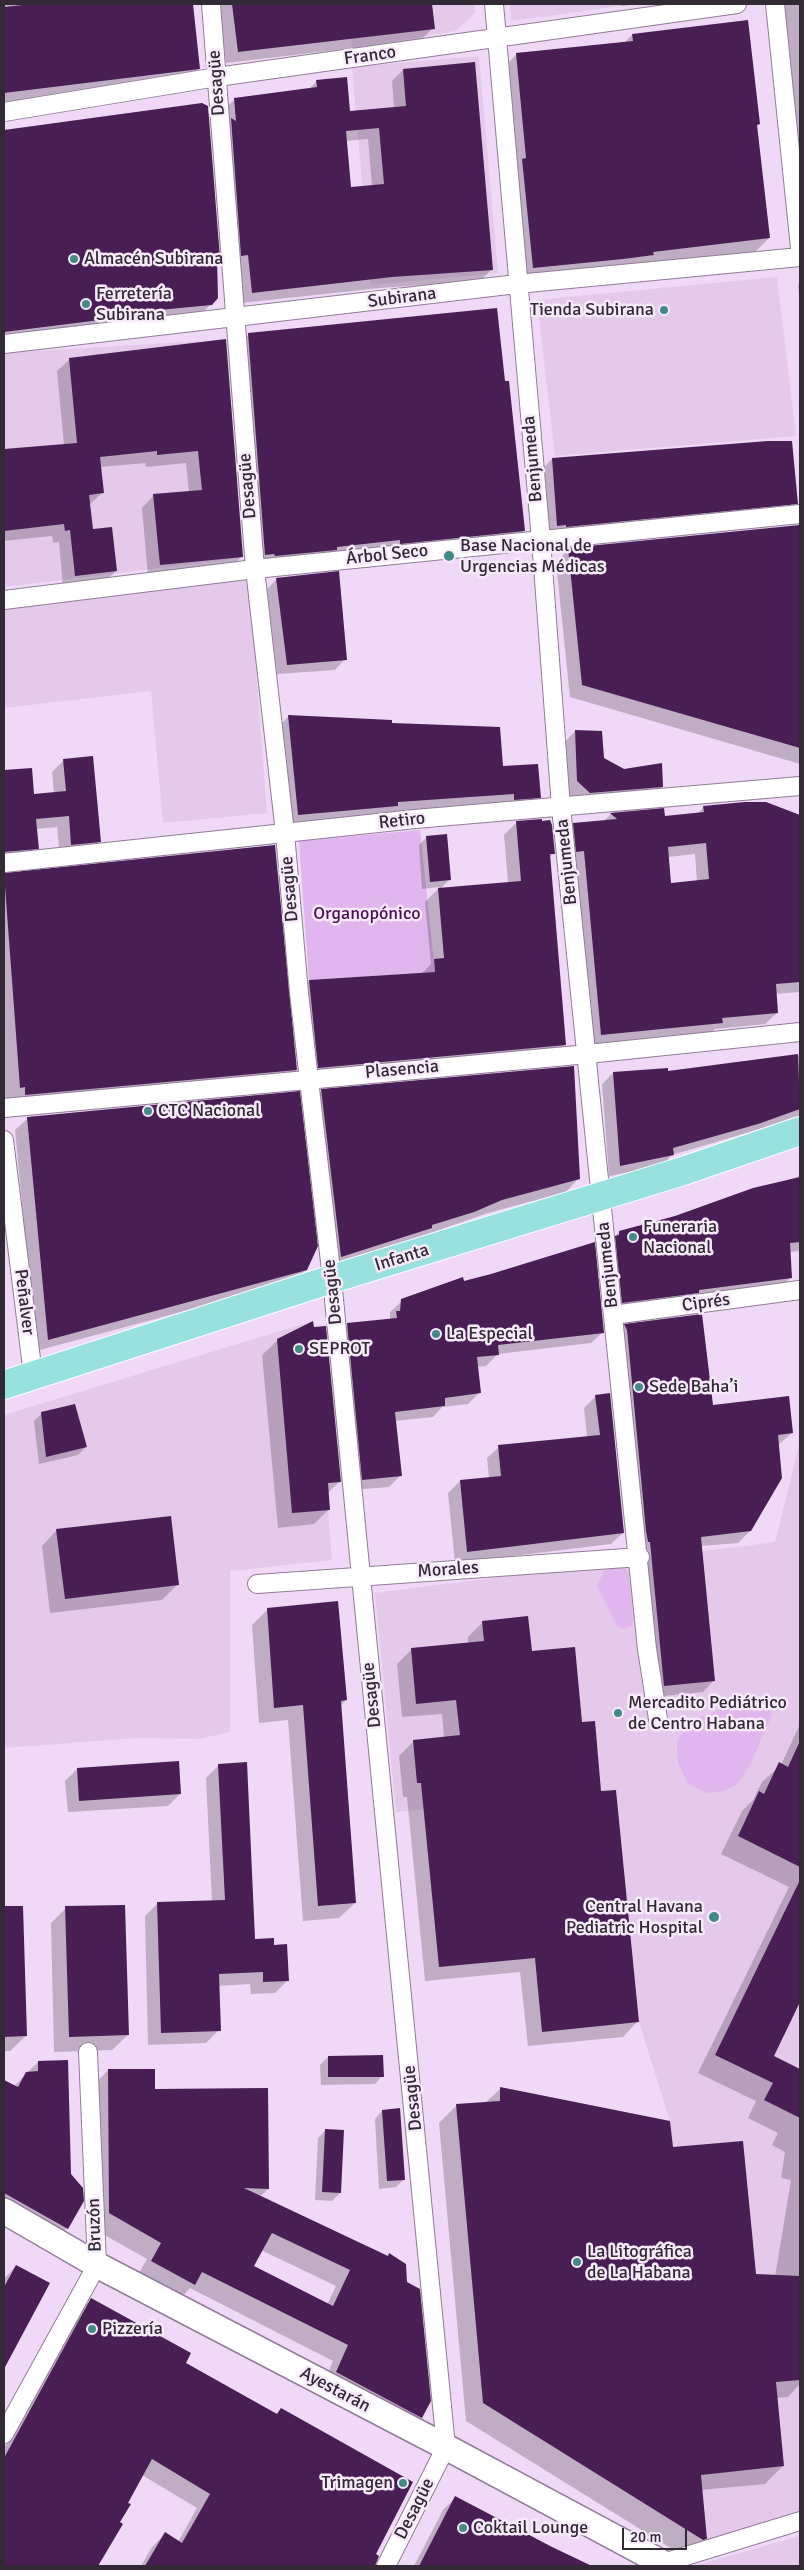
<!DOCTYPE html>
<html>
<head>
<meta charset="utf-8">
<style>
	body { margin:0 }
	#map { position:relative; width:804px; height:2570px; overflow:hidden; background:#efd9f6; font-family:Signika,sans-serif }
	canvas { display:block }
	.frame { position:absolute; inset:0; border:5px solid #312934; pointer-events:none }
	.scale { position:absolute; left:622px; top:2528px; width:65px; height:22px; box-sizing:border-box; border:2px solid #312934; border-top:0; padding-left:6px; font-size:15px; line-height:18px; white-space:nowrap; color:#312934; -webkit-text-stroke:4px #f7eafb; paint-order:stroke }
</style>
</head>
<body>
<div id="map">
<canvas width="804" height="2570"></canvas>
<div class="frame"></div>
<div class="scale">20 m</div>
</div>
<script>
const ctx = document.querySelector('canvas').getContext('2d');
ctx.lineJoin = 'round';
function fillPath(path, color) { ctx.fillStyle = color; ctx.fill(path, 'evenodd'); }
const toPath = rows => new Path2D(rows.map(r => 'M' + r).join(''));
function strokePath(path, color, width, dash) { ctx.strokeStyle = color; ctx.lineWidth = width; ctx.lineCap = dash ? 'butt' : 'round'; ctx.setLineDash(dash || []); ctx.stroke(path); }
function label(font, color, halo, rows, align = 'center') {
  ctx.font = font + ' Signika,sans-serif'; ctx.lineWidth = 5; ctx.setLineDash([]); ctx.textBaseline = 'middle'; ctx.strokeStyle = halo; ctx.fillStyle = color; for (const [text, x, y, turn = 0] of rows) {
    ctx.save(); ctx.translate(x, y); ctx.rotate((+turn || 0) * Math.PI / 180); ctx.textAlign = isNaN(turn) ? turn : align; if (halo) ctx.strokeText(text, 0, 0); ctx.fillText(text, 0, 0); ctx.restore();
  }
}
const built = toPath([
	[347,4,475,4,475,13,456,31,352,48],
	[510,4,627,4,627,5,511,21],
	[479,56,498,273,371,285,352,67],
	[777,277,796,436,555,456,537,300],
	[219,340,241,558,4,587,4,353],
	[249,579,267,813,163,823,151,691,4,708,4,607],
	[313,1321,332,1560,230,1571,230,1732,198,1739,137,1738,4,1748,4,1415],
	[800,1441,800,2510,707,2542,670,2121,639,2022,616,1790,396,1812,375,1593,775,1542],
	[800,2536,800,2566,697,2565]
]);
const green = toPath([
	[420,830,435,972,309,980,299,841],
	[625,1567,629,1575,633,1617,632,1626,623,1629,617,1626,597,1586,604,1571,610,1568],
	[754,1697,761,1698,772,1714,750,1765,736,1785,723,1791,707,1793,688,1784,679,1765,677,1754,677,1741,681,1735,700,1717]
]);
const shadow = toPath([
	[4,4,192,4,199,68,187,81,4,104],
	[218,4,431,4,433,28,421,40,226,63],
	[621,4,642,4,621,6],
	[778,4,800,4,800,247],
	[632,35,759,124,756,127,769,238,755,252,519,281,503,68,517,54,624,43],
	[403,70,492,269,480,281,380,288,241,303,223,111,235,99,308,90,317,81,349,112,394,108,392,81],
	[368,139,372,186,350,188,346,141],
	[201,104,219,257,216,261,211,304,199,316,4,342,4,131],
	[800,283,800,307,798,285],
	[249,334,523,531,512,542,263,564,237,346],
	[225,340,242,556,230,569,148,577,142,508,154,495,189,492,186,463,146,467,145,463,100,467,103,492,89,505,92,531,116,571,103,583,63,587,59,542,53,543,52,536,4,541,4,450,64,445,57,371,70,359],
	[552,459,796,503,782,518,542,540,537,474],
	[799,530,800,764,570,697,556,562,569,549],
	[277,579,345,659,335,670,277,674,267,589],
	[289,716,391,724,502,767,539,797,528,809,503,805,390,813,385,817,287,826,277,728],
	[575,731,603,759,662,787,650,798,578,805,566,793,564,743],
	[64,760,100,841,88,853,60,856,57,827,36,829,38,848,26,860,4,862,4,772,31,769,33,796,54,794,52,772],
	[766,803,800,817,800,992,775,994,777,1013,765,1024,715,1029,710,1034,590,1046,562,836,574,825,603,822,611,814,663,810,664,818,697,814,704,807],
	[695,854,697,882,670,884,668,857],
	[517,822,554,853,549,858,564,1045,551,1058,306,1081,296,994,309,981,421,974,431,964,425,902,440,887,422,889,419,845,427,837,450,879,440,889,508,883,504,835],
	[274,846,296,1070,281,1085,5,1103,4,874],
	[800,1055,800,1117,672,1155,661,1166,609,1176,602,1084,613,1073,667,1073],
	[321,1091,579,1178,566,1192,488,1213,422,1236,418,1241,328,1269,308,1104],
	[28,1118,306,1270,293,1282,36,1351,15,1130],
	[800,1176,800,1251,789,1252,790,1278,780,1289,612,1313,609,1243,619,1232,675,1217],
	[463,1282,603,1332,591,1343,498,1354,486,1366,476,1367,479,1393,468,1404,442,1407,433,1417,395,1421,400,1476,389,1487,351,1490,336,1336,348,1325,390,1319,390,1312,402,1301],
	[625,1325,712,1406,792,1433,778,1445,750,1531,738,1543,701,1546,714,1680,703,1692,653,1697,614,1337],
	[4,1329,5,1348,4,1350],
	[278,1340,340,1481,328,1493,329,1509,314,1524,278,1528,262,1355],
	[596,1396,623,1533,611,1544,455,1563,448,1493,460,1481,489,1478,487,1458,499,1447,587,1437,584,1408],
	[42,1413,86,1447,78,1455,39,1464,34,1421],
	[57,1530,177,1585,162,1600,50,1613,42,1546],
	[268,1609,346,1700,340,1706,355,1903,339,1918,303,1921,288,1720,259,1723,252,1625],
	[482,1623,531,1653,581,1724,637,2022,623,2037,528,2046,520,1972,425,1981,407,1797,403,1797,399,1756,414,1741,444,1738,442,1714,402,1717,397,1664,412,1649,468,1644,468,1637],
	[800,1724,800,1999,772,2056,800,2070,800,2384,788,2397,776,2398,783,2466,765,2484,701,2490,705,2538,685,2557,466,2421,439,2123,457,2105,485,2103,500,2089,672,2148,754,2276,775,2277,791,2180,781,2178,785,2152,772,2145,778,2133,748,2118,756,2101,698,2073,789,1887,721,1854,742,1811,753,1800,762,1782,781,1765],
	[219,1765,254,1941,273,1946,288,1980,275,1993,251,1994,250,1984,218,1986,219,2030,206,2043,148,2045,145,1916,158,1903,212,1902,206,1778],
	[77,1769,180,1794,168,1806,68,1812,65,1781],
	[22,1907,26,2036,10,2051,4,2051,4,1908],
	[66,1908,128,2035,112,2050,54,2052,51,1923],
	[328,2057,382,2076,375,2084,321,2085,320,2065],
	[38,2062,67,2228,54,2242,4,2214,4,2081,14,2086],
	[108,2070,153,2090,268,2189,260,2197,387,2257,390,2254,421,2417,406,2433,321,2388,333,2361,190,2288,179,2300,137,2277,147,2259,94,2229,93,2086],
	[261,2250,336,2286,327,2305,252,2267],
	[382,2111,404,2179,396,2187,379,2189,375,2119],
	[326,2130,340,2193,332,2201,315,2200,318,2138],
	[16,2266,48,2284,4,2366,4,2279],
	[91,2300,184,2364,276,2414,281,2409,377,2556,371,2566,141,2566,152,2547,165,2534,178,2542,197,2508,142,2475,118,2523,121,2525,96,2566,4,2566,4,2448,78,2313],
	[455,2498,590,2566,414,2566,443,2510]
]);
const building = toPath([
	[32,4,193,4,200,69,4,93,4,7],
	[232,4,432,4,435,29,238,52],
	[748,20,760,124,757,125,770,238,653,252,654,255,623,259,533,268,522,159,526,158,516,53,633,41,632,34],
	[475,62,493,270,392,277,252,293,248,255,241,256,231,118,236,121,234,98,317,87,316,80,347,77,350,111,406,106,403,69],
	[379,128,384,184,351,187,346,131],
	[202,103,208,106,220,258,217,258,218,298,212,305,148,311,148,314,4,332,4,130],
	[497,308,505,381,509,381,525,531,400,544,400,540,337,547,337,550,275,556,274,554,265,555,248,333],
	[226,339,243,557,160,565,153,494,202,490,198,451,157,455,157,451,100,457,104,493,89,495,93,529,112,527,117,571,75,576,70,530,65,531,64,524,4,531,4,449,77,443,69,358],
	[768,441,792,441,798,504,566,527,566,525,557,526,552,458],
	[800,525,800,748,582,685,568,548],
	[339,571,347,660,287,665,276,578],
	[288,715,392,720,392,723,500,727,503,766,538,764,541,798,514,800,514,794,398,802,398,806,298,815],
	[575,730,602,731,604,758,624,769,662,763,663,787,590,793,577,781],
	[93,756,101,842,71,845,69,816,36,819,39,849,4,852,4,770,32,768,34,794,66,791,63,759],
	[745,802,766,802,800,815,800,982,776,984,778,1013,722,1018,723,1023,601,1035,584,851,576,852,573,823,617,819,610,813,664,808,665,816,704,812,703,806],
	[706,843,709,879,671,883,668,847],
	[542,819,542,821,550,820,552,825,555,854,550,854,566,1045,318,1068,309,980,435,972,434,959,444,958,438,888,521,881,516,821],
	[447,834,451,880,430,882,426,836],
	[275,845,297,1070,25,1095,25,1087,20,1088,4,873],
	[798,1054,800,1109,758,1124,673,1148,674,1155,620,1166,613,1072,668,1068,668,1071],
	[574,1066,580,1179,502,1200,474,1212,432,1225,432,1228,341,1257,321,1089],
	[300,1091,318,1246,307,1270,48,1340,27,1117],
	[800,1177,800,1242,790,1243,792,1278,699,1290,699,1293,622,1303,615,1236,619,1235,619,1231,675,1216,753,1188],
	[595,1242,604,1333,498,1345,499,1355,477,1357,481,1393,445,1398,445,1406,395,1412,402,1476,362,1480,347,1323,397,1318,396,1311,400,1311,401,1299,463,1277,464,1281,491,1274],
	[702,1314,713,1405,789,1396,793,1433,778,1435,782,1478,751,1531,701,1537,715,1681,664,1686,650,1542,648,1542,646,1531,627,1330,624,1324],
	[313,1321,314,1327,326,1326,341,1482,328,1483,330,1510,292,1513,277,1339],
	[610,1393,624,1533,467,1552,460,1480,501,1476,498,1445,600,1435,595,1395],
	[75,1404,87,1447,46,1457,41,1412],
	[171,1516,179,1585,65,1599,56,1529],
	[338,1601,347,1700,341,1701,356,1903,318,1906,303,1705,274,1708,267,1608],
	[528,1616,532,1651,575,1647,582,1722,595,1721,601,1791,616,1790,639,2022,542,2032,535,1958,439,1967,421,1783,417,1783,413,1740,460,1735,456,1700,416,1704,411,1648,484,1641,482,1621],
	[800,1741,800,1867,738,1836,759,1791,764,1794,779,1762,788,1767],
	[179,1761,181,1794,79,1801,77,1768],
	[247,1762,255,1939,274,1938,274,1945,287,1944,289,1981,263,1982,263,1972,219,1974,221,2031,161,2033,157,1902,225,1900,218,1764],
	[800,1880,800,2002,774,2056,800,2069,800,2118,764,2100,773,2083,715,2055],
	[125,1905,129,2035,69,2037,65,1906],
	[4,1906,23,1906,27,2036,4,2037],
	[383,2055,384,2077,328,2077,328,2056],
	[68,2060,71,2174,83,2188,84,2201,68,2229,4,2193,4,2080,18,2087,26,2072,38,2071,38,2061],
	[108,2069,155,2069,155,2089,268,2088,269,2189,244,2188,388,2256,389,2253,406,2264,407,2282,420,2289,431,2401,422,2418,336,2372,348,2345,202,2272,195,2285,151,2261,161,2243,109,2213],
	[272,2233,350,2270,333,2306,254,2266],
	[500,2087,670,2121,673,2147,743,2141,756,2274,800,2276,800,2380,776,2382,784,2466,701,2475,707,2539,703,2540,483,2403,456,2104,500,2101],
	[400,2108,405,2180,387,2181,382,2110],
	[325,2129,344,2130,341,2193,322,2192],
	[16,2265,50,2283,4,2369,4,2287],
	[91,2298,191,2353,186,2363,277,2414,281,2408,413,2482,376,2554,379,2556,375,2566,145,2566,165,2532,182,2543,210,2494,152,2459,128,2503,131,2504,120,2522,123,2524,98,2566,4,2566,4,2458],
	[455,2496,552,2547,592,2566,419,2566]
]);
const street = toPath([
	[211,4,255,569,285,833,299,993,332,1279,446,2447,386,2566],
	[494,4,541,540,561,807,647,1649,658,1719],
	[775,4,800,248],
	[4,112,217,77,737,4],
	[4,344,517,284,800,257],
	[4,600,255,569,800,514],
	[4,863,415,819,800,786],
	[4,1108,588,1054,800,1032],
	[4,1140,33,1375],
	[613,1315,800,1290],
	[257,1584,640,1557],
	[4,2434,97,2265,88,2052],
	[663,2563,800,2521]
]);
const secondary = toPath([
	[4,2211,97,2265,446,2447,668,2566]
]);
const primary = toPath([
	[4,1385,332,1279,683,1171,800,1131]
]);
const markers = [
	[74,259,5,"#438a87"],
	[86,304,5,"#438a87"],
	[664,310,5,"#438a87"],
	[449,556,6,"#438a87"],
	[148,1111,5,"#438a87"],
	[633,1237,5,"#438a87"],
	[436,1334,5,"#438a87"],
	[299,1349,5,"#438a87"],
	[639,1387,5,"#438a87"],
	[618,1713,5,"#438a87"],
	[714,1917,6,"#438a87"],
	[577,2262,5,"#438a87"],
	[92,2329,5,"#438a87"],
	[403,2483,5,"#438a87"],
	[463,2528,5,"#438a87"]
];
const streetNames = [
	["Franco",370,56,-8],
	["Desagüe",217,83,-94],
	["Subirana",402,298,-7],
	["Benjumeda",533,459,-95],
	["Desagüe",248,486,-95],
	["Árbol Seco",387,555,-6],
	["Retiro",402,821,-6],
	["Benjumeda",567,862,-96],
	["Desagüe",290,889,-95],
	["Plasencia",402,1070,-5],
	["Infanta",402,1258,-17],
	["Benjumeda",608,1265,-96],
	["Desagüe",333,1292,-96],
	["Peñalver",24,1302,83],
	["Ciprés",706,1303,-8],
	["Morales",448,1570,-4],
	["Desagüe",372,1695,-96],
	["Desagüe",413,2098,-96],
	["Bruzón",95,2225,-92],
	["Ayestarán",335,2390,28],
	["Desagüe",415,2509,-63]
];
const poiNames = [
	["Almacén Subirana",84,259],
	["Ferretería",96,294],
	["Subirana",96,315],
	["Tienda Subirana",654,310,"right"],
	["Base Nacional de",460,546],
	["Urgencias Médicas",460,567],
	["CTC Nacional",158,1111],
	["Funeraria",643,1227],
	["Nacional",643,1248],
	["La Especial",446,1334],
	["SEPROT",309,1349],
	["Sede Baha’i",649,1387],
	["Mercadito Pediátrico",628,1703],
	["de Centro Habana",628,1724],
	["Central Havana",703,1907,"right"],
	["Pediatric Hospital",703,1928,"right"],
	["La Litográfica",587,2252],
	["de La Habana",587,2273],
	["Pizzería",102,2329],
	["Trimagen",393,2483,"right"],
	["Coktail Lounge",473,2528]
];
const parkNames = [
	["Organopónico",367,914]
];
fillPath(built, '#e4c9eb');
fillPath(green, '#e1b5ee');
fillPath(shadow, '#0003');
fillPath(building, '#481e54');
strokePath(street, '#917c97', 20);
strokePath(secondary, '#917c97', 28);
strokePath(primary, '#fff', 30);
strokePath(street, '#fff', 18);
strokePath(secondary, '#fff', 25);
strokePath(primary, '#98e1de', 28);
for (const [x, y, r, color] of markers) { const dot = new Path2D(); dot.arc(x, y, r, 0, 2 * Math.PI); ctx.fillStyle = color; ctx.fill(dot); strokePath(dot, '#f7eafb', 2); }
label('18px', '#312934', '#f7eafb', streetNames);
label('18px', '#312934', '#f7eafb', poiNames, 'left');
label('18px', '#490c58', '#f7eafb', parkNames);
</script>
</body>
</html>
